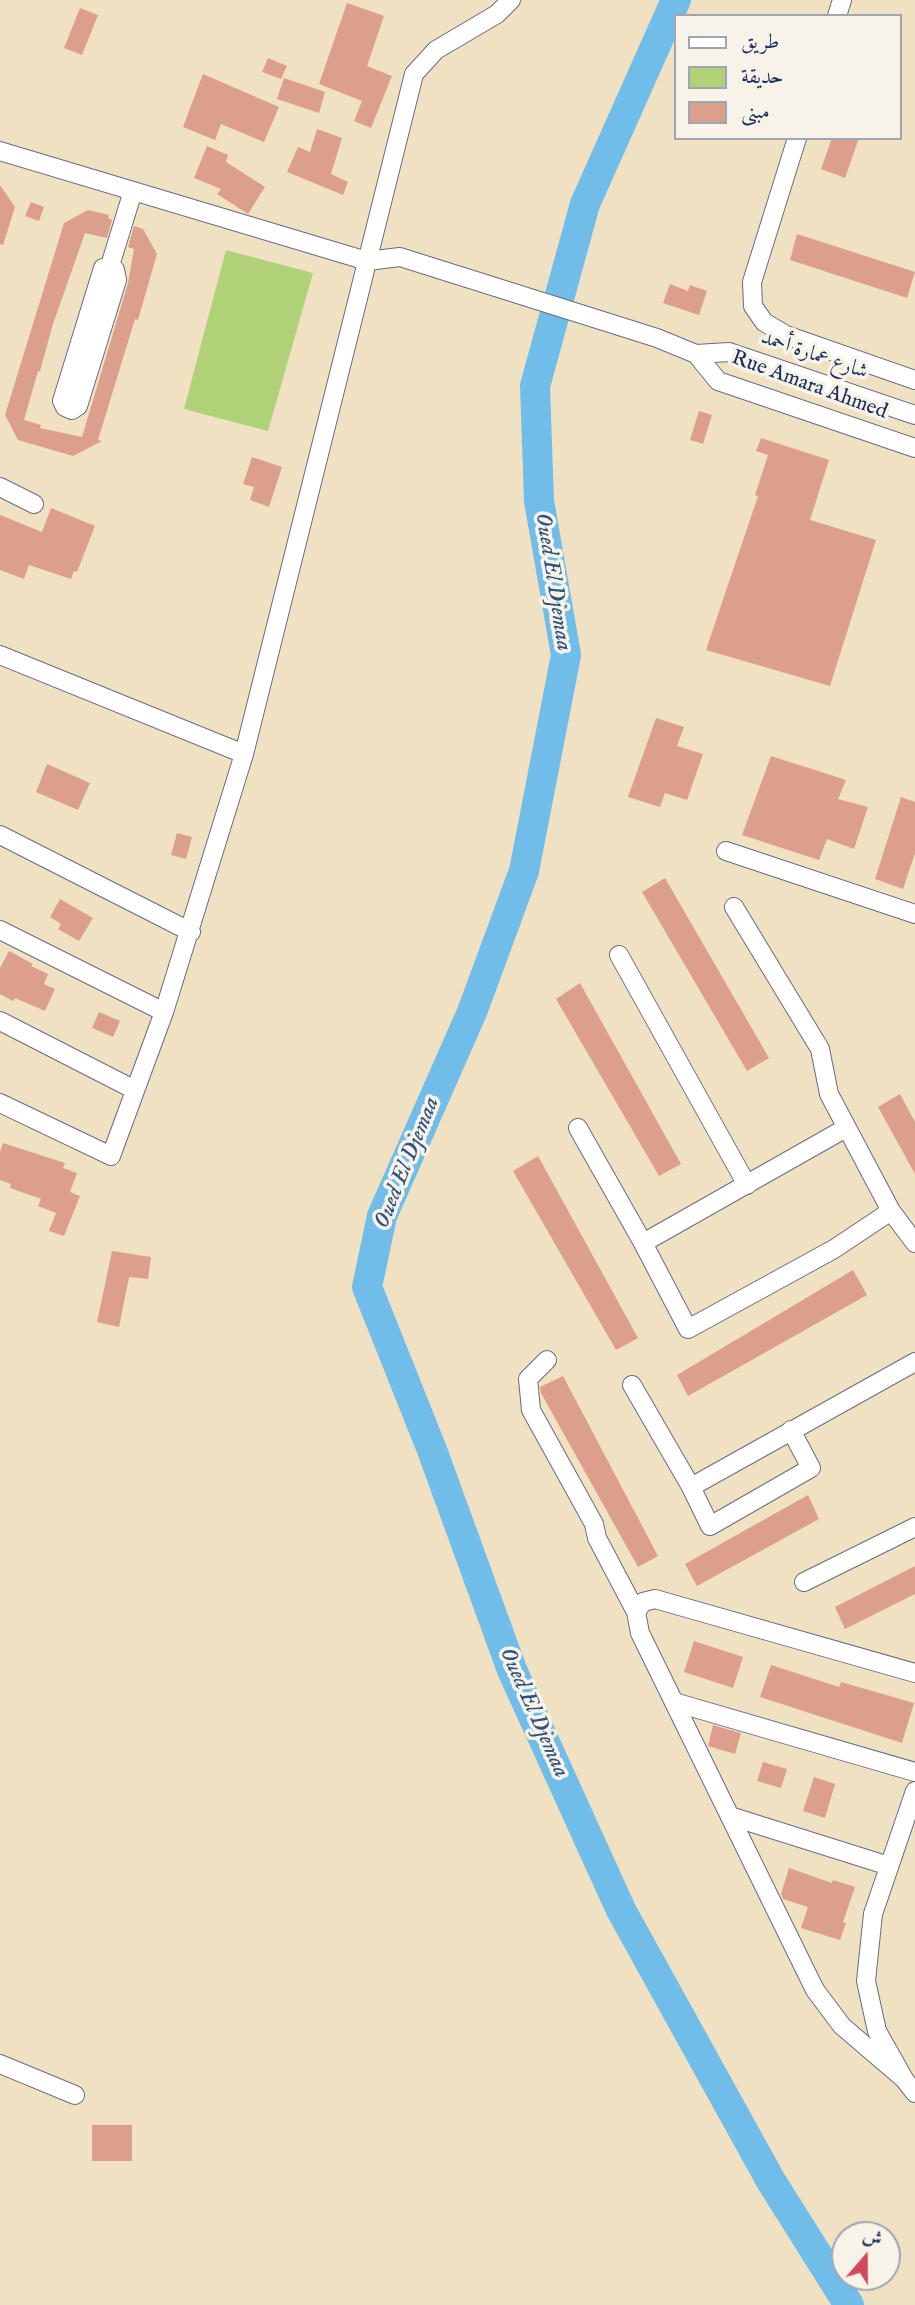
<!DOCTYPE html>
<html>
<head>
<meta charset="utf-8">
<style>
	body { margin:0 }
	#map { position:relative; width:915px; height:2305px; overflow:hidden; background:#f0e1c2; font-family:"IM FELL English",Amiri,serif }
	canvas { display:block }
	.legend { position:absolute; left:674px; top:14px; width:228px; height:126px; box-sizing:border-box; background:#f7f3e8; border:2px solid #9fa5b1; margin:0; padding:9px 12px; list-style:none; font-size:21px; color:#1b2f5e }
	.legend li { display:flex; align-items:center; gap:14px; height:35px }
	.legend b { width:35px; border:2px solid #9fa5b1 }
	.north { position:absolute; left:831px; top:2221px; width:70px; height:70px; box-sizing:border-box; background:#f7f3e8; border:2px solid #9fa5b1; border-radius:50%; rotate:20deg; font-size:19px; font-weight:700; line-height:28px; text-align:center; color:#1b2f5e }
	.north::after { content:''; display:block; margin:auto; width:24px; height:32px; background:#d1495b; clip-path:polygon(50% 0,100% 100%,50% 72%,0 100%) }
</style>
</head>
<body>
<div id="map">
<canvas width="915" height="2305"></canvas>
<ul class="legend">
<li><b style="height:9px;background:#fff"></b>طريق</li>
<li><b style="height:19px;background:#b1d179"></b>حديقة</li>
<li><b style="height:19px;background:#dc9f8e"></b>مبنى</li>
</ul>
<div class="north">ش</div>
</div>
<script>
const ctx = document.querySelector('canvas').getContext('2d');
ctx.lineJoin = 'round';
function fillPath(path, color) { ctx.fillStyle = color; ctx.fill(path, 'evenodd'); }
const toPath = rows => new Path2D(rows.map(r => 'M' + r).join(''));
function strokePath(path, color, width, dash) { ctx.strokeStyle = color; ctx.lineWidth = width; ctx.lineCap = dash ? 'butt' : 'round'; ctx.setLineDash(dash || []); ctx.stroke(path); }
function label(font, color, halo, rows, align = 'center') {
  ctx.font = font + ' "IM FELL English",Amiri,serif'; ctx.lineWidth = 7; ctx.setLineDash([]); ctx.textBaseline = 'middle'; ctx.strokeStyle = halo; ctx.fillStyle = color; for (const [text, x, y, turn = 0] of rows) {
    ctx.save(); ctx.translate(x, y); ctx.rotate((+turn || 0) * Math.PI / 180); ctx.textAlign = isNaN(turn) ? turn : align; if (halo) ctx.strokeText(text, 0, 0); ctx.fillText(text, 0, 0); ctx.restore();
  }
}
const green = toPath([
	[226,250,313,273,268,431,184,409]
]);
const river = toPath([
	[676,0,585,204,535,386,539,501,566,655,524,871,472,1012,382,1216,367,1287,432,1450,512,1670,621,1910,771,2181,849,2305]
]);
const building = toPath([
	[347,3,384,16,367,66,392,76,371,128,354,121,362,101,319,84],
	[80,8,98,15,82,55,64,48],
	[268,58,287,66,281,79,262,72],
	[203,74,279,107,264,142,221,124,215,140,183,127],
	[284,78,325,92,319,113,277,99],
	[317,129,342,138,331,174,348,182,343,195,287,172,298,147,310,152],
	[832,138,859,138,845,178,821,169],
	[207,146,228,155,226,162,265,187,248,214,217,194,221,189,194,178],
	[0,185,15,207,3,245,0,244],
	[31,202,44,207,39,221,25,216],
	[88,210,109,215,108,218,112,220,107,238,85,233,53,324,40,371,38,371,24,420,41,425,40,428,82,437,128,283,134,249,128,247,134,226,143,229,157,254,138,320,135,319,98,440,102,441,73,456,18,440,5,415,64,223],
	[797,234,915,272,907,298,790,260],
	[670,284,688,291,690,285,707,291,699,315,663,303],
	[699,411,712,415,703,444,690,440],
	[761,438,829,460,810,520,876,540,830,686,706,650,758,496,755,495,768,455,756,451],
	[252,457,282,467,269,507,250,500,254,487,243,484],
	[51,508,95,526,77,572,74,571,71,579,29,565,24,579,0,570,0,515,42,532],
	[656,718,684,727,677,746,703,754,687,800,665,793,660,807,628,797],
	[771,756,846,780,838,799,868,807,854,849,827,839,819,860,742,835],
	[47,764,90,783,78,810,36,792],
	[901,797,915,802,915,853,903,889,875,879],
	[177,833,192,837,186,859,171,855],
	[665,878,769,1058,747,1071,642,892],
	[60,899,93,918,79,941,58,929,61,924,50,917],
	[9,951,33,964,31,966,48,974,44,984,55,989,45,1011,15,998,13,1001,0,994,0,968],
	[580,983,681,1164,659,1176,556,999],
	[99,1012,120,1021,113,1037,92,1028],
	[900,1094,915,1122,915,1174,878,1107],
	[3,1143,65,1163,63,1168,77,1173,70,1192,80,1196,64,1236,49,1231,56,1213,38,1206,41,1199,10,1188,11,1184,0,1180,0,1152],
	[538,1156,638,1338,616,1350,513,1171],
	[112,1251,151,1257,148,1279,129,1277,119,1327,97,1322],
	[853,1270,867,1295,688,1396,677,1375],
	[563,1376,658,1556,638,1567,541,1393,540,1387],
	[808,1495,819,1519,697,1586,685,1564],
	[915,1566,915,1594,845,1629,835,1607],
	[694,1641,743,1657,733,1688,684,1672],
	[771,1665,839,1687,841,1682,914,1703,902,1743,760,1697],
	[713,1725,741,1733,735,1754,708,1746],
	[763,1762,787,1769,781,1788,757,1781],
	[814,1777,835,1784,825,1818,803,1811],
	[789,1868,832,1883,833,1880,855,1887,843,1922,846,1923,840,1940,801,1928,808,1907,783,1899,781,1894],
	[92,2125,132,2125,132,2161,92,2161]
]);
const minor = toPath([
	[837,16,842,0],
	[797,138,752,282,753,306,764,322,786,335,915,380],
	[0,151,367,261,400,257,657,338,696,354,718,381,915,448],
	[103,268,115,270,117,280,78,406,72,410,65,407,62,401,103,268],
	[109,269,133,191],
	[696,354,729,352,915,415],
	[0,487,34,504],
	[0,655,244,754],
	[0,835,191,932],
	[726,851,915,914],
	[734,907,820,1049,829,1094,891,1211,915,1243],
	[0,930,164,1012],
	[619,955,747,1185],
	[0,1021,135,1090],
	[0,1103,111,1156,164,1012,244,754,414,74,436,50,497,14,511,0],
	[578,1128,643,1243,688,1329,834,1249,891,1211],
	[643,1243,846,1128],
	[547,1360,528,1379,531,1410,594,1524,597,1538,636,1612],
	[632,1385,691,1487,915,1362],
	[691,1487,710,1526,811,1468,791,1430],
	[804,1582,915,1527],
	[674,1702,915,1772],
	[915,1791,873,1914,866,1981,877,2031,904,2079,915,2093],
	[730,1816,889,1866],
	[0,2064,75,2095],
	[904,2079,842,2026,815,1990,640,1633,636,1612,643,1602,655,1599,915,1673]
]);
const streetNames = [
	["شارع عمارة أحمد",814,356,19],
	["Rue Amara Ahmed",809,386,20]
];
const waterNames = [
	["Oued El Djemaa",552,582,81],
	["Oued El Djemaa",408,1163,-68],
	["Oued El Djemaa",533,1713,66]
];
fillPath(green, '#b1d179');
strokePath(river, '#70bdea', 30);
fillPath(building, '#dc9f8e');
strokePath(minor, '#666d81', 20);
strokePath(minor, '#fff', 18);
label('21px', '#1b2f5e', '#f7f3e8', streetNames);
label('italic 23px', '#305281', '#f7f3e8', waterNames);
</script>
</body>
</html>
